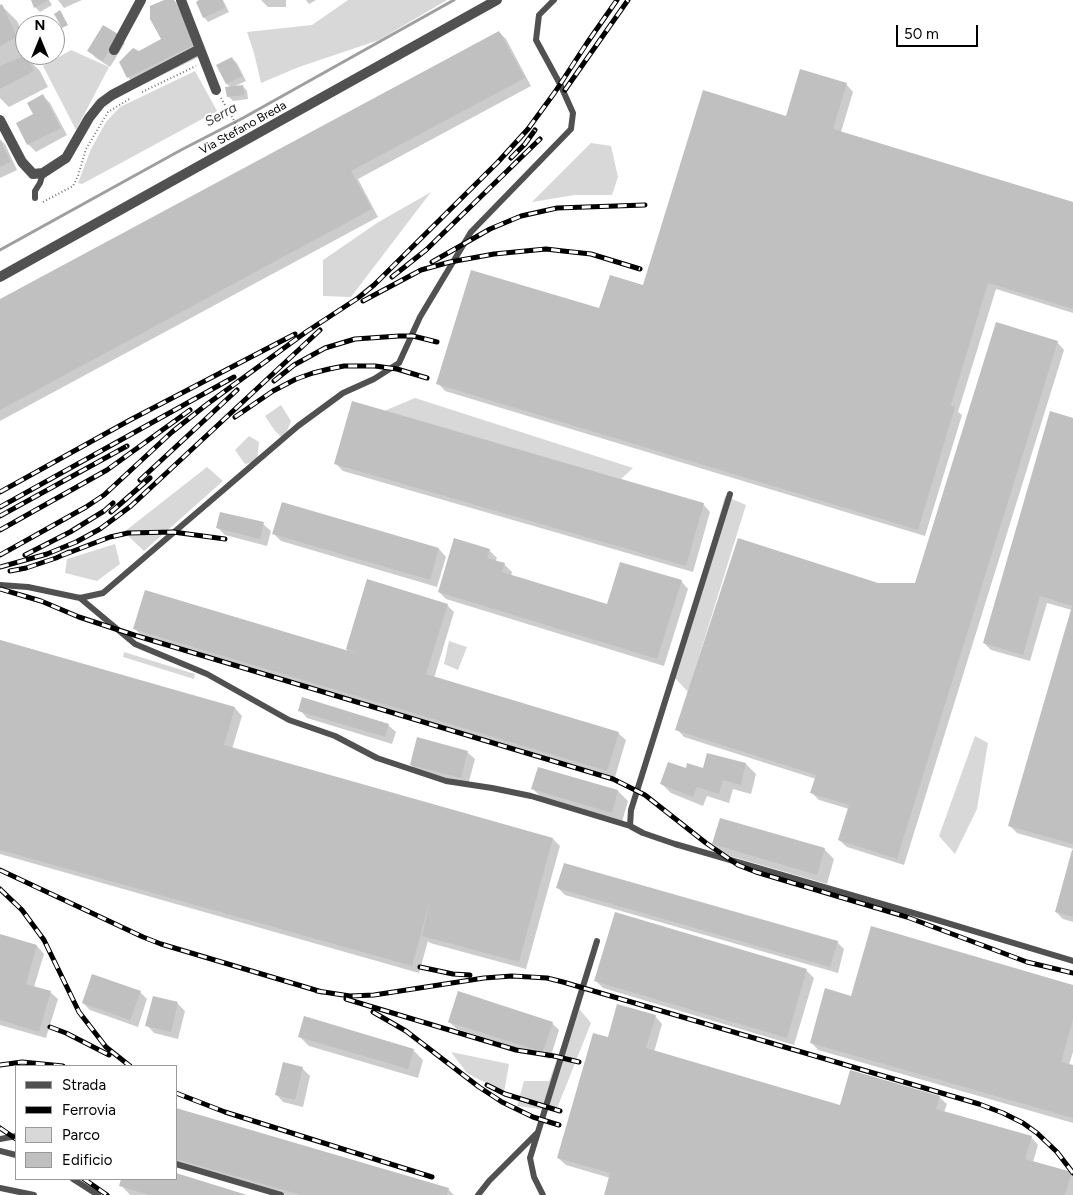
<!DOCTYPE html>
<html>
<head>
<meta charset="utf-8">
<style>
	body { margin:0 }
	#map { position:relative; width:1073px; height:1195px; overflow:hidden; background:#fff; font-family:Figtree,sans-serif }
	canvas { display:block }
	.legend { position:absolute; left:15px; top:1065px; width:162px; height:115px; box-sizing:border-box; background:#fff; border:1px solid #999; margin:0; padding:6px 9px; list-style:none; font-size:15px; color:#000 }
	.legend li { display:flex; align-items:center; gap:10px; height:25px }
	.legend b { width:25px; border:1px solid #999 }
	.north { position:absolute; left:15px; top:15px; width:50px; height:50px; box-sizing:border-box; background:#fff; border:1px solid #999; border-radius:50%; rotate:0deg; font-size:14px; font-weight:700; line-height:20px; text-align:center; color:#000 }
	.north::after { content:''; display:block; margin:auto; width:18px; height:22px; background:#000; clip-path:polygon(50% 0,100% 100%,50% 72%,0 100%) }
	.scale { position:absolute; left:896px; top:25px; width:82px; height:22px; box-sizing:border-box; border:2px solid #000; border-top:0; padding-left:6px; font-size:15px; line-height:18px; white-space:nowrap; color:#000; -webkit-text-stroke:4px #fff; paint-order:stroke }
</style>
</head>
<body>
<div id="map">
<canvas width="1073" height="1195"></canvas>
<ul class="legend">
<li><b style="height:6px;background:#515151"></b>Strada</li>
<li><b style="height:6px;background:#000"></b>Ferrovia</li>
<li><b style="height:14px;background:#d8d8d8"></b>Parco</li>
<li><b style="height:14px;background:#c0c0c0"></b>Edificio</li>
</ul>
<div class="north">N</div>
<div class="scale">50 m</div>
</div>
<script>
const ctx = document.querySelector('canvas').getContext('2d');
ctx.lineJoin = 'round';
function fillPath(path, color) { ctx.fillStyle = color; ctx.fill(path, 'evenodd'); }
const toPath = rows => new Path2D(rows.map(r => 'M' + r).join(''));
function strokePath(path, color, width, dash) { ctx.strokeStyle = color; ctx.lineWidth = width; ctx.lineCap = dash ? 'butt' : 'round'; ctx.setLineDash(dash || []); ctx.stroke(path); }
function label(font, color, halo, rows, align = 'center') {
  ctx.font = font + ' Figtree,sans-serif'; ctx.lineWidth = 4; ctx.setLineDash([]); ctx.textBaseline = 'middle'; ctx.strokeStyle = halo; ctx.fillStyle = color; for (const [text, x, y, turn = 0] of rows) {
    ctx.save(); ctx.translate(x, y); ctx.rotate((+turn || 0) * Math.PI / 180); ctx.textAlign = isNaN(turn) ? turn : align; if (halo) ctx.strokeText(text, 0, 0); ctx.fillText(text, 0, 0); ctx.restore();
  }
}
const green = toPath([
	[348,0,447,0,379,40,299,67,261,83,254,53,247,32,312,25],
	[71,50,109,67,76,130,43,66],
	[195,71,217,111,82,184,78,183,91,149,106,122,120,107],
	[591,143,611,146,618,177,612,195,575,195,532,202],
	[431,192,351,297,323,296,323,260,377,223],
	[415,398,633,468,621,479,384,411],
	[281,405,291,421,284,439,275,431,265,416],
	[249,436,259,442,257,462,245,464,235,450],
	[207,467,223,481,144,551,124,532],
	[725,496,746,505,688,692,674,677],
	[115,544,120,564,97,581,65,573,67,559],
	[449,641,467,647,458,670,444,664],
	[124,652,195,674,194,679,123,657],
	[975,736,988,743,977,809,955,854,939,836],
	[576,1005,591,1023,556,1111,517,1106,524,1081,549,1081],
	[451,1052,509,1064,504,1093,467,1073]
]);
const shadow = toPath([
	[32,0,49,0,52,5,40,12,35,7],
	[58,0,82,0,64,8],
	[166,0,174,0,181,8,205,54,138,87,128,77,139,52,163,39],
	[202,0,223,0,229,12,208,22,204,17],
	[261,0,286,0,286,7,268,7],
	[306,0,316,0,309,4],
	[2,6,17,21,25,38,25,55,27,55,25,56,40,71,48,87,9,107,0,98,0,7],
	[55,26,64,41,55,45],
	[499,32,506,39,531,86,358,179,378,217,0,421,0,301],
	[117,35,125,43,110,67,96,58,89,51],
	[232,59,237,63,246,81,233,87,243,86,247,91,248,99,233,101,228,96,231,88,227,84,217,66],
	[846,84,853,92,841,132,1073,203,1073,313,996,289,958,412,962,415,925,536,445,391,438,383,600,310,644,287,787,117],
	[43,96,50,103,67,135,36,152,28,144],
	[0,139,5,144,17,170,0,178],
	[1057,342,1064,350,904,865,847,847,839,840,849,809,819,800,812,793,816,779,684,737,677,729,878,584,916,584],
	[1073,419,1073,849,1017,833,1009,825,1072,610,1047,603,1030,661,991,650,984,643],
	[336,464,703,504,710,512,693,572,343,471],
	[263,524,271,531,267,546,225,535,218,528],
	[274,534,439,549,446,557,437,587,281,541],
	[489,550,497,558,495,562,504,564,512,572,511,576,608,605,681,581,688,589,664,666,446,599,439,592],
	[368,581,447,605,454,612,434,678,618,733,626,740,615,777,142,636,135,629,346,652],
	[0,640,235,708,242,716,232,749,553,839,560,846,526,969,430,943,428,941,419,973,0,854],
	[300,710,388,725,396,732,392,744,307,718],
	[467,752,475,759,468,785,418,772,411,765],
	[708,754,746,764,756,774,751,794,733,789,729,803,707,796,703,806,671,793,661,783,686,770,704,770],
	[533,789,618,791,628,801,622,822,543,799],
	[713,844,824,849,834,859,827,884,723,854],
	[1073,853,1073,922,1063,919,1056,912],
	[557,887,837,942,844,949,838,973,565,895],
	[615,914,807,971,814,978,794,1045,603,988,595,980],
	[0,936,37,946,44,954,34,987,50,992,58,999,46,1038,0,1025],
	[1073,986,1073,1052,1069,1065,1073,1067,1073,1123,818,1050,811,1042,851,997],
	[140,992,147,999,138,1027,90,1010,83,1003],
	[154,998,178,1004,185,1011,178,1039,154,1033,147,1025],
	[655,1016,662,1024,654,1052,841,1106,939,1097,947,1104,944,1112,1031,1137,1038,1145,1033,1162,1071,1173,1073,1175,1073,1195,605,1195,610,1178,566,1165,558,1158,608,1039],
	[449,1022,552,1023,559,1030,550,1059,457,1029],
	[299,1036,413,1050,423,1060,418,1078,309,1046],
	[284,1064,303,1069,310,1076,303,1107,283,1102,276,1094],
	[176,1110,448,1189,454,1195,286,1195,176,1163],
	[123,1179,176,1179,244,1195,130,1195,121,1185]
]);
const stream = toPath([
	[0,250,181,150,243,118,454,0]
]);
const building = toPath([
	[31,0,49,0,34,8],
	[164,0,174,0,196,44,127,78,119,62,133,48,139,51,161,39,150,19,150,6],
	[199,0,222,0,225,8,203,18,196,2],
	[2,4,17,37,0,46,0,5],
	[60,10,68,25,62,28,54,14],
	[38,17,41,25,24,25,23,22],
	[103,25,118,34,103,61,87,51],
	[55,27,60,36,55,38],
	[499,31,525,78,351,171,372,209,0,410,0,299],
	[26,55,34,71,0,89,0,66],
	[232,57,242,76,226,84,216,65],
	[800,69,847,83,833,129,1073,202,1073,309,988,283,951,405,955,407,918,530,436,384,471,270,599,308,610,275,643,285,703,90,786,116],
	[243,85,244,95,227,97,225,87],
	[43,94,61,128,27,145,16,123,33,114,27,103],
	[0,140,11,162,0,167],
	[996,322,1058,341,897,859,838,840,849,805,810,793,816,775,675,730,738,538,878,583,915,583],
	[352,401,704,503,686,566,334,464],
	[1050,411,1073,418,1073,844,1008,826,1072,606,1040,596,1023,655,983,643],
	[282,502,439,548,430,580,272,534],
	[220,512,264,522,260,539,216,528],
	[454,538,490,549,487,558,505,563,502,572,607,604,620,562,682,580,657,659,438,592],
	[367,579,448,604,426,674,619,732,607,771,133,629,145,590,359,654,346,649],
	[0,640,235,707,224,745,553,838,519,962,422,936,431,897,412,966,0,850],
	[302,697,389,724,385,737,298,711],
	[417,737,468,751,461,778,410,765],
	[707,753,746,763,741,785,723,780,719,794,697,787,693,797,660,784,668,762,686,768,687,763,703,768],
	[538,767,618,790,612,813,531,789],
	[720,818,825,848,817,875,712,844],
	[1072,850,1073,850,1073,917,1055,912],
	[564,863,838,941,830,967,556,888],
	[615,912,807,969,787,1038,594,981],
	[871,926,1073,985,1073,1020,1061,1062,1073,1065,1073,1118,810,1043,825,988,851,996],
	[0,934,37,945,26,984,51,991,39,1032,0,1020],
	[92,974,141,991,130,1020,82,1003],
	[458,991,553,1022,543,1052,448,1022],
	[153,996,178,1002,171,1032,145,1026],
	[617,1004,656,1015,646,1048,840,1105,850,1070,940,1096,936,1109,1032,1136,1025,1159,1072,1172,1065,1195,604,1195,610,1173,557,1158,593,1033,608,1037],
	[304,1016,414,1049,408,1069,298,1037],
	[283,1062,303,1067,295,1100,275,1095],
	[176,1108,449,1188,447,1195,301,1195,176,1159],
	[176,1173,247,1195,149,1195,119,1186,121,1179,176,1179]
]);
const path = toPath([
	[142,92,196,66],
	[221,98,240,131],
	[43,202,73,186,78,176,86,149,108,112,131,98]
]);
const service = toPath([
	[35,198,35,191,40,183,43,173],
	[730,494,631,810,630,826,643,833,675,844,927,917,1073,961],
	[0,585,28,587,80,598,103,593,298,426,343,393,374,379,399,363,420,317,471,232,571,129,573,113,560,84,536,40,539,15,554,0],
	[80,598,135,644,207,674,289,720,335,736,377,758,446,781,492,788,531,796,630,826],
	[0,1139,16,1136],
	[0,1151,16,1155],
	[176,1164,281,1195],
	[73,1179,98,1195],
	[0,1188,34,1195],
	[478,1195,489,1181,537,1133],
	[543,1195,534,1177,530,1158,597,941]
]);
const minor = toPath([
	[181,0,216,90],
	[114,50,141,0],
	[0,120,22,162,33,174,43,173,66,158,89,118,101,103,112,95,200,49],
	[0,277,497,0]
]);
const rail = toPath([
	[565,90,628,0],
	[511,158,525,144,535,130],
	[432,262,490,229,521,216,557,208,645,205],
	[392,277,426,250,540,139],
	[363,301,421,270,450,262,494,254,546,249,563,251,591,254,640,269],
	[274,381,294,365,325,348,355,339,399,336,413,336,437,342],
	[235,417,273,391,296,379,313,373,329,369,344,366,375,366,397,369,427,378],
	[140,480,237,390],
	[0,492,130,420,295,334],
	[0,507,234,377],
	[111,512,150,478],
	[0,516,127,446],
	[0,530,107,470,190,410],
	[0,555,86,507,104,495,172,432,206,405,306,332,358,298,374,285,498,162,528,129,555,92,587,43,617,0],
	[25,555,70,532,104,511,113,503],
	[63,555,110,537,128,533,173,532,225,539],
	[0,567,47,554,76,542,100,529,131,506,320,330],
	[10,571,26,568,56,558,69,552],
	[0,589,41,601,79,617,134,635,613,779,645,795,706,843,738,865,756,872,907,917,1027,962,1073,973],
	[0,870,143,937,161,944,322,992],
	[0,889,22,910,44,940,79,1012,106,1047,130,1066],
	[420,967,453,974,470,975],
	[317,991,350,996,374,995,484,978,512,976,547,978,563,982,979,1104,1003,1113,1023,1123,1037,1133,1057,1152,1073,1173],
	[346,999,516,1050,554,1056,579,1062],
	[373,1012,406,1031,479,1087,502,1102,533,1117,559,1125],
	[50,1027,66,1033,109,1055],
	[0,1065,22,1062,63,1066],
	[487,1085,505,1094,560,1111],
	[176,1093,225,1112,432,1177],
	[0,1128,16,1139],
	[84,1179,107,1195]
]);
const streetNames = [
	["Via Stefano Breda",243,128,-29]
];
const waterNames = [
	["Serra",221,115,-29]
];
fillPath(green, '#d8d8d8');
fillPath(shadow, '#0003');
strokePath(stream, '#9f9f9f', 3);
fillPath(building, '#c0c0c0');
strokePath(path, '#737373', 2, [1, 2.5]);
strokePath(service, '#515151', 6);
strokePath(minor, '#515151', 10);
strokePath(rail, '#000', 5);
strokePath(rail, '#fff', 3, [9]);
label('12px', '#000', '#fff', streetNames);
label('italic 14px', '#404040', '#fff', waterNames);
</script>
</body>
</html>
